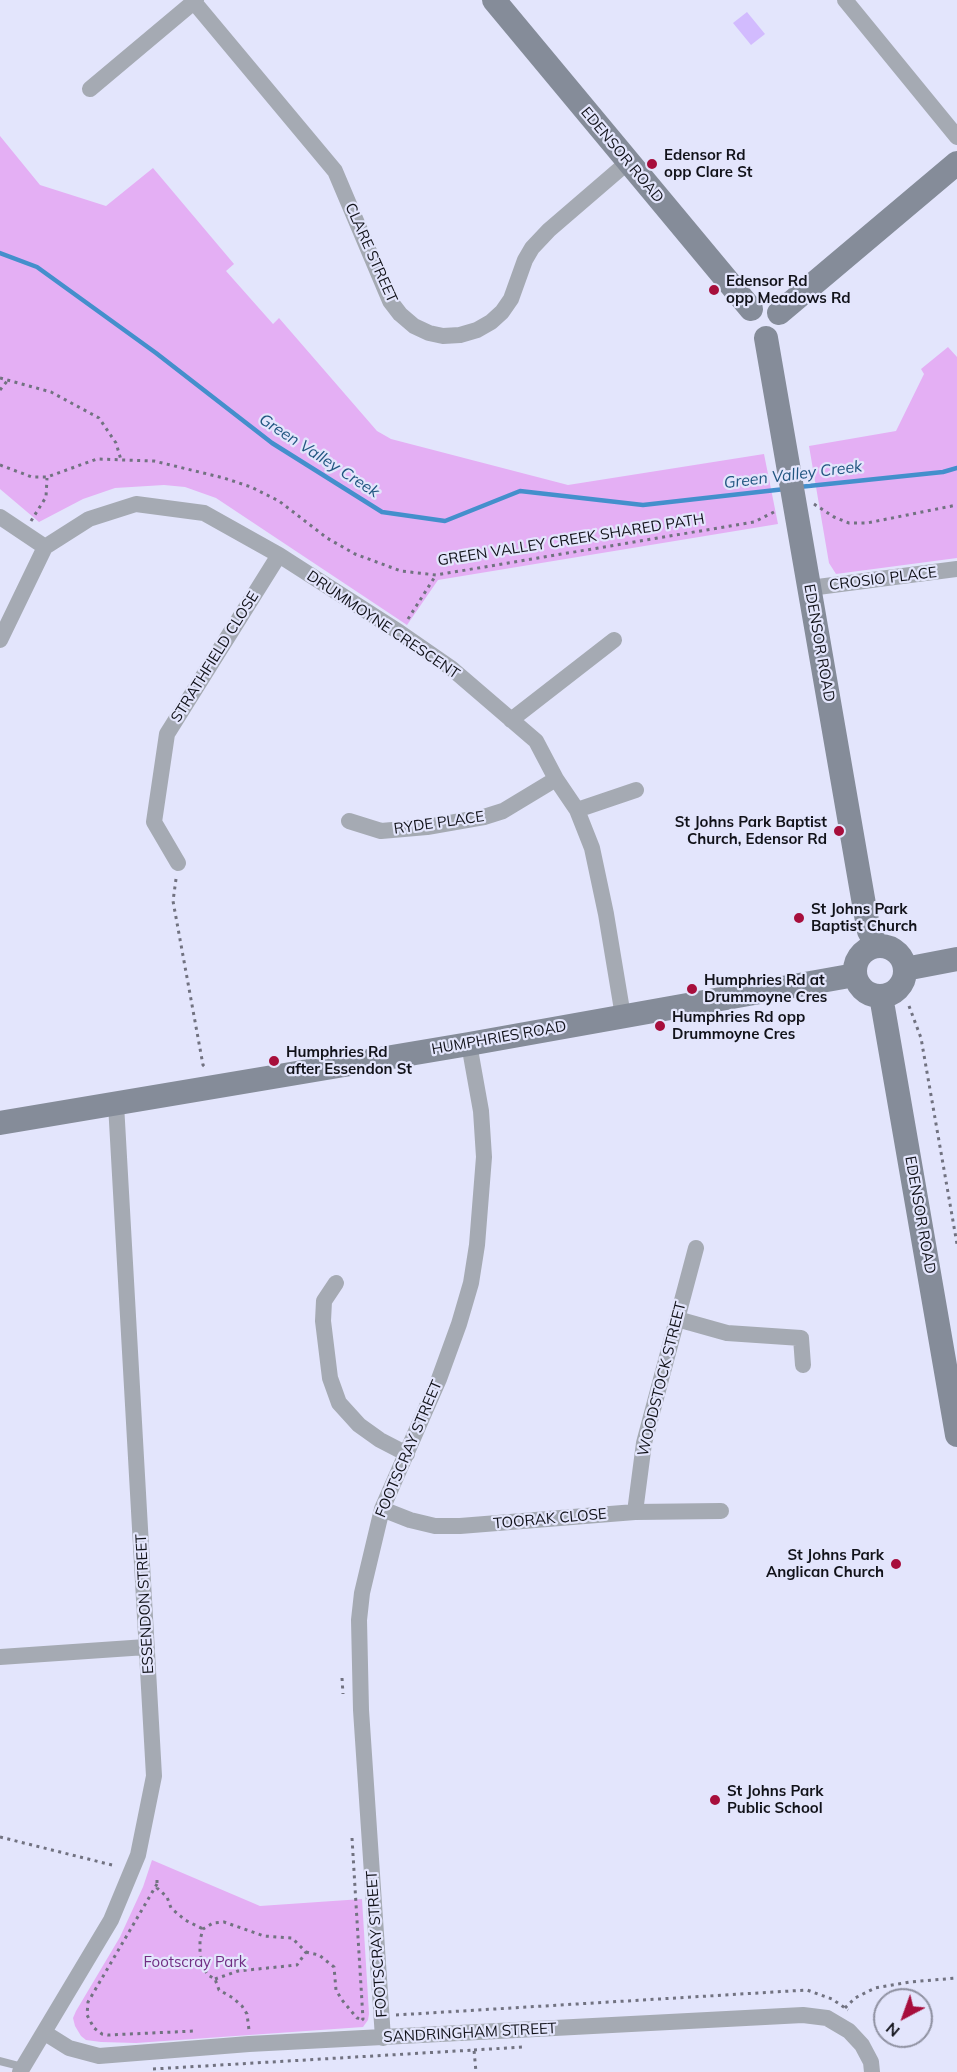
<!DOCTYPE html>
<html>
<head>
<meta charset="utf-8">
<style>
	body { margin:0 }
	#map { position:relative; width:957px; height:2072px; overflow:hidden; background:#e3e5fc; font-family:Mulish,sans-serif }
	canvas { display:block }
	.north { position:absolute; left:873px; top:1988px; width:60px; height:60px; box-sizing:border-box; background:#e3e5fc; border:2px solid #8f91a1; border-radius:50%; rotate:221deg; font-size:16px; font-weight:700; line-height:24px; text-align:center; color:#111219 }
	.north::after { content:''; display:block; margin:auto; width:21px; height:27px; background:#a70e3c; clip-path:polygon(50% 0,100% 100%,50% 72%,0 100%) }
</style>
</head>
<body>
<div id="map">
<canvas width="957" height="2072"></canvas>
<div class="north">N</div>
</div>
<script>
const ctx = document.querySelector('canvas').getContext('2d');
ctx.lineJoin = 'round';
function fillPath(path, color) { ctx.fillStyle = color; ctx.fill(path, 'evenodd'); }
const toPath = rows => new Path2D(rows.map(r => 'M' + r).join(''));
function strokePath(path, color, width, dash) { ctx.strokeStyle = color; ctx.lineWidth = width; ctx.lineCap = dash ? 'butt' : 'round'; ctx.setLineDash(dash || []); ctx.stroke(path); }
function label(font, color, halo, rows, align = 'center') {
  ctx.font = font + ' Mulish,sans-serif'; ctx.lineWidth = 4.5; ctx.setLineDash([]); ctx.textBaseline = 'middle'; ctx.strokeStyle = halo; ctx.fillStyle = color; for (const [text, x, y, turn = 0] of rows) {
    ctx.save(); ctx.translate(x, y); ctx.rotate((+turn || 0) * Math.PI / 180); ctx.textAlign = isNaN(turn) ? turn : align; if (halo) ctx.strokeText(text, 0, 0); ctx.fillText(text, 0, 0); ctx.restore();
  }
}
const green = toPath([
	[0,136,40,185,106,206,153,168,234,264,226,271,273,324,279,318,377,431,391,439,568,485,764,454,778,524,438,580,407,625,216,498,185,487,164,485,115,488,83,499,39,522,0,489],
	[948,347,957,357,957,558,836,574,829,563,809,446,896,431,924,374,921,369],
	[152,1860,260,1906,362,1899,369,2014,368,2020,363,2027,136,2043,101,2042,86,2040,81,2036,75,2026,73,2018,76,2011,120,1937,143,1887]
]);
const stream = toPath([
	[0,253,37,267,156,353,272,443,382,512,445,521,520,491,643,505,785,489],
	[799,487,943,472,957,468]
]);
const building = toPath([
	[747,12,765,34,751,45,733,23]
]);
const path = toPath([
	[0,378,51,392,99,418,116,443,121,460],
	[0,390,8,380],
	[0,465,32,477,47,477,97,459,154,461,224,478,251,487,279,501,327,538,355,554,401,571,436,575,754,522,778,510],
	[814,504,834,517,849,523,867,523,957,505],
	[31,521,46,497,47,478],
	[408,619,436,575],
	[176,879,173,901,203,1065,206,1068],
	[909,1006,921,1038,957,1244],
	[342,1678,343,1694],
	[0,1837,112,1865],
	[352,1838,363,2019,360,2022],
	[157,1880,157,1888,167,1897,171,1908,185,1920,203,1929],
	[157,1884,88,2002,87,2015,94,2028,102,2034,108,2035,195,2031],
	[306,1952,319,1955,334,1967,336,1990,342,2000,357,2018,363,2019],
	[215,1979,238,1971,297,1965,306,1952,292,1938,264,1936,224,1922,213,1923,203,1929,200,1940,200,1954,204,1969,208,1975,215,1979,219,1990,233,1998,242,2006,247,2014,249,2030],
	[845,2008,855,1998,875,1988,910,1982,957,1978],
	[396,2015,807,1990,832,1999,848,2010],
	[474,2050,523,2047],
	[153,2069,474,2050,476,2072]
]);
const lane = toPath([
	[0,2061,23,2067]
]);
const street = toPath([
	[845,0,957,137],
	[194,2,335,171,390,301,400,314,414,326,429,333,443,336,460,335,477,330,491,322,502,312,511,299,525,260,532,248,549,230,628,162],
	[90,89,196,0],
	[0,517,45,547],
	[810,588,957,569],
	[0,640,45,547,89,519,136,504,204,513,279,555,399,632,451,668,536,741,556,779,577,810,592,848,606,914,623,1016],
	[511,720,614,640],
	[577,810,636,790],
	[349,821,381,831,427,827,484,817,503,811,556,779],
	[178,863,154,822,167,734,279,555],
	[336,1283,324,1301,323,1321,330,1378,339,1403,359,1425,380,1440,407,1454],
	[677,1319,727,1333,801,1338,803,1365],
	[382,1509,410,1520,435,1526,460,1526,635,1512,721,1511],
	[635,1512,644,1443,696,1248],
	[0,1657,146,1647],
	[45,2033,69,2048,99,2056,249,2044,803,2015,827,2018,849,2031,862,2045,871,2062,872,2072],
	[383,2038,361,1710,359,1620,362,1593,382,1509,439,1379,459,1324,471,1283,477,1245,484,1157,481,1111,469,1044],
	[20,2072,111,1920,138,1855,154,1776,116,1104]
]);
const secondary = toPath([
	[494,0,751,309],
	[779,313,957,163],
	[766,338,865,910,869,931,877,946],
	'855 971a25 25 0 1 1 50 0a25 25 0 1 1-50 0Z',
	[905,969,957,959],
	[881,996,957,1435],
	[0,1123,469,1044,855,975]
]);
const markers = [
	[652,164,6,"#a70e3c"],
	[714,290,6,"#a70e3c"],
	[839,831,6,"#a70e3c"],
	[799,918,6,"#a70e3c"],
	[692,989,6,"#a70e3c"],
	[660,1026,6,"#a70e3c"],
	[274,1061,6,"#a70e3c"],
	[896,1564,6,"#a70e3c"],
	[715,1800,6,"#a70e3c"]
];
const streetNames = [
	["EDENSOR ROAD",622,155,50],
	["CLARE STREET",371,253,66],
	["GREEN VALLEY CREEK SHARED PATH",571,540,-9],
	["CROSIO PLACE",883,579,-7],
	["DRUMMOYNE CRESCENT",383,625,34],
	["EDENSOR ROAD",819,643,80],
	["STRATHFIELD CLOSE",215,657,-58],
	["RYDE PLACE",439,823,-8],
	["HUMPHRIES ROAD",499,1038,-10],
	["EDENSOR ROAD",920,1215,80],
	["WOODSTOCK STREET",662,1379,-76],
	["FOOTSCRAY STREET",409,1449,-67],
	["TOORAK CLOSE",550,1519,-5],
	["ESSENDON STREET",145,1604,-93],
	["FOOTSCRAY STREET",377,1944,-94],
	["SANDRINGHAM STREET",470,2033,-3]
];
const poiNames = [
	["Edensor Rd",664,155],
	["opp Clare St",664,172],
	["Edensor Rd",726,281],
	["opp Meadows Rd",726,298],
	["St Johns Park Baptist",827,822,"right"],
	["Church, Edensor Rd",827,839,"right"],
	["St Johns Park",811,909],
	["Baptist Church",811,926],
	["Humphries Rd at",704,980],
	["Drummoyne Cres",704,997],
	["Humphries Rd opp",672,1017],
	["Drummoyne Cres",672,1034],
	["Humphries Rd",286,1052],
	["after Essendon St",286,1069],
	["St Johns Park",884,1555,"right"],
	["Anglican Church",884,1572,"right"],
	["St Johns Park",727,1791],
	["Public School",727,1808]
];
const parkNames = [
	["Footscray Park",195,1962]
];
const waterNames = [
	["Green Valley Creek",319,456,33],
	["Green Valley Creek",793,475,-7]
];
fillPath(green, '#e4aff4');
strokePath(stream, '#448fcc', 4.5);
fillPath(building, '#d2bbfe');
strokePath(path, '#717280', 3, [3, 4.5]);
strokePath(lane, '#a5aab3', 8);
strokePath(street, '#a5aab3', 16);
strokePath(secondary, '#858c99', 24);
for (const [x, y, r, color] of markers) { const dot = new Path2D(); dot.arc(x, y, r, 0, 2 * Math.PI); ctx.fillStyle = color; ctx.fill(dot); strokePath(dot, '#e3e5fc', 2); }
label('15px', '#111219', '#e3e5fc', streetNames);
label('bold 15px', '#111219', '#e3e5fc', poiNames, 'left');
label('15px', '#712d83', '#e3e5fc', parkNames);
label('italic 16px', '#215680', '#e3e5fc', waterNames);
</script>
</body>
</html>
